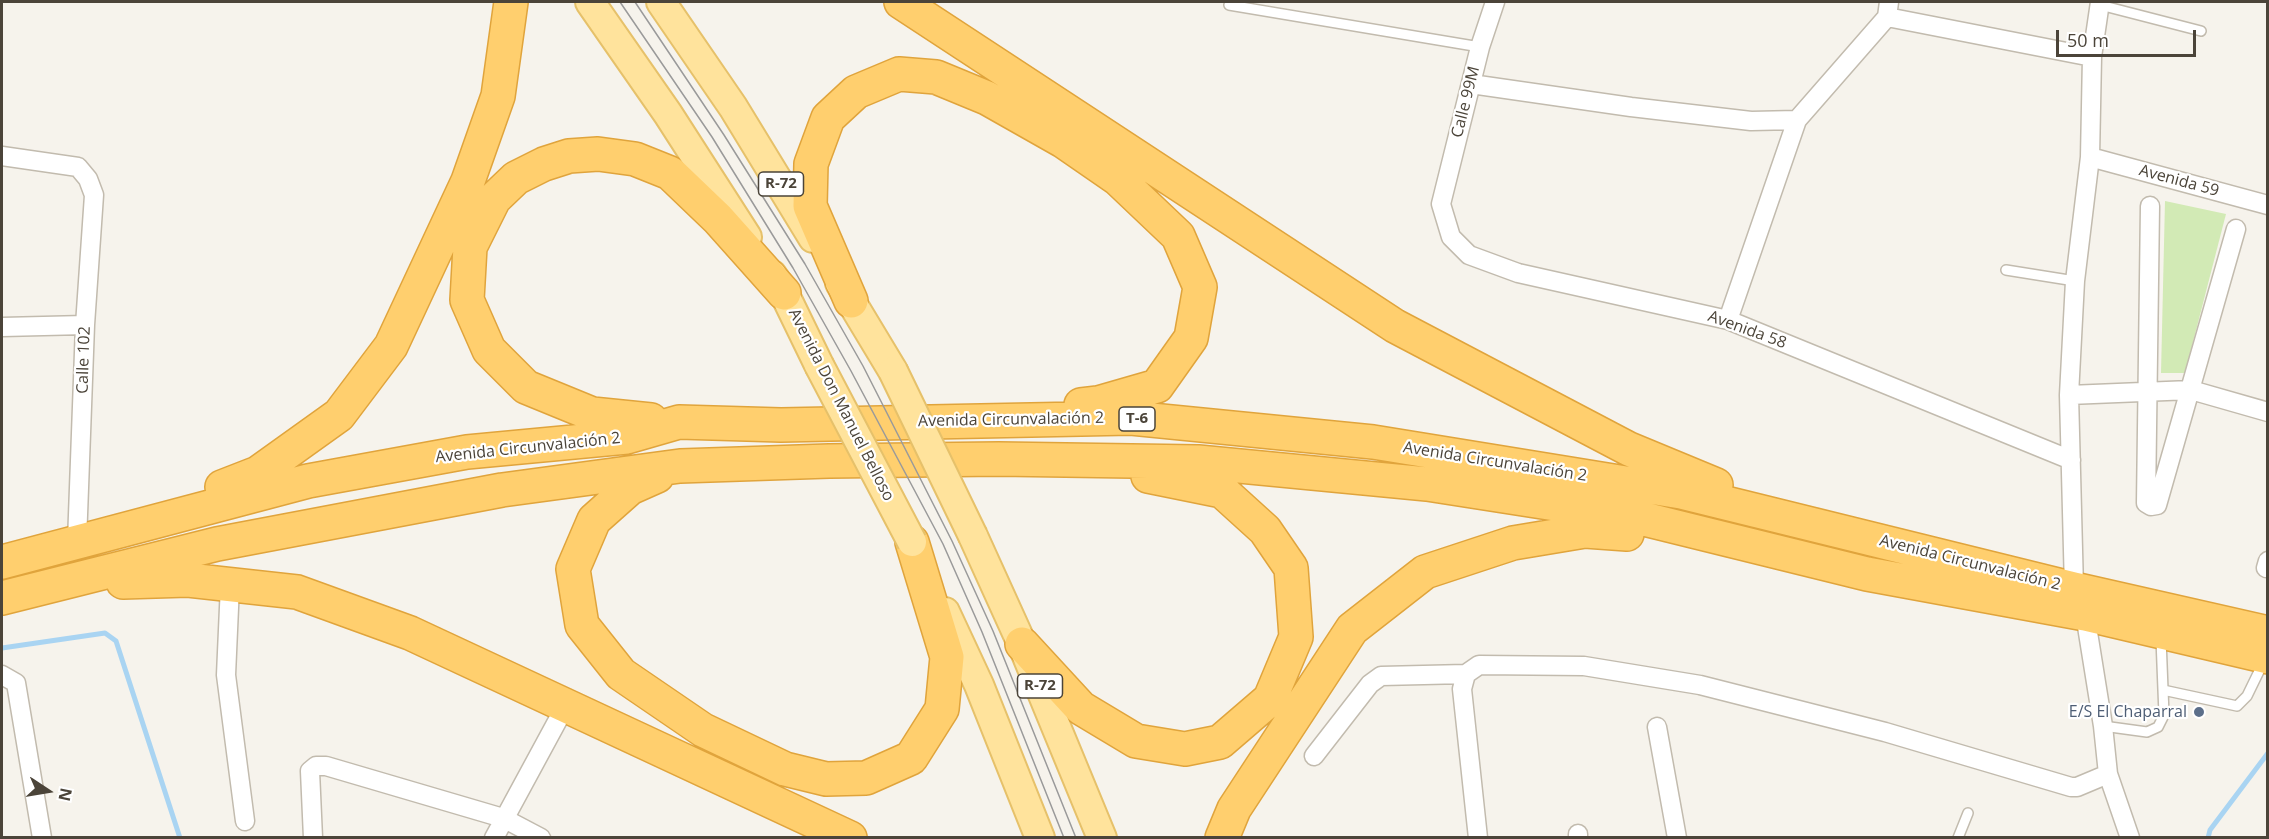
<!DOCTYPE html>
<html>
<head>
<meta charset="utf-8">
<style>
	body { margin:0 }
	#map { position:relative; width:2269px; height:839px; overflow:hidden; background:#f6f3ec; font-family:"Open Sans",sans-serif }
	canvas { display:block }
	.frame { position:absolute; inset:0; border:3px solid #4b4439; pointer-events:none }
	.north { position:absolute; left:18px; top:761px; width:60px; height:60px; -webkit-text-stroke:4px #fff; paint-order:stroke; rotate:102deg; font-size:16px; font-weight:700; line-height:24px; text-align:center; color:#4b4439 }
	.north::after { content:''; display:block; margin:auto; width:21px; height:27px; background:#4b4439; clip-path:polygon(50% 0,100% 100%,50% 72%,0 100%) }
	.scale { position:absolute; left:2056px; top:30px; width:140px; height:27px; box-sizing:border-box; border:3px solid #4b4439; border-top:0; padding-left:8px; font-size:18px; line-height:21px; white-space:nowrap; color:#4b4439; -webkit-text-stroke:4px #fff; paint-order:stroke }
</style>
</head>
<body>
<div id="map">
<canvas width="2269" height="839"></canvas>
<div class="frame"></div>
<div class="north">N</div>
<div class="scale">50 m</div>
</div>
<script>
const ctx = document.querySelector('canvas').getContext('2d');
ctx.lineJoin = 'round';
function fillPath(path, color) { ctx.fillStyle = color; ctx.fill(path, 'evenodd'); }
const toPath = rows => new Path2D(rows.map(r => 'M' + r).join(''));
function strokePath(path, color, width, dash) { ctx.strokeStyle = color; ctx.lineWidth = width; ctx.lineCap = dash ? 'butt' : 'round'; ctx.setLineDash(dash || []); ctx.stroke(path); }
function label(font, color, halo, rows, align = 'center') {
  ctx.font = font + ' "Open Sans",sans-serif'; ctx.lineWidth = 4.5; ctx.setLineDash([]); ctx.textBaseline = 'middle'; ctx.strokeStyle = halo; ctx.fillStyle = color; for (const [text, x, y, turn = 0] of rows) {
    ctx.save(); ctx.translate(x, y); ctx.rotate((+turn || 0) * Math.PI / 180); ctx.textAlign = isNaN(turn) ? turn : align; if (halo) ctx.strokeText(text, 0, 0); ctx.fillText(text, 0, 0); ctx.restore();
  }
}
const green = toPath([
	[2165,201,2226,214,2185,373,2161,373]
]);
const stream = toPath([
	[2,648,105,633,116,641,180,838],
	[2208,838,2210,830,2268,753]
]);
const lane = toPath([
	[1229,5,1480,47],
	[2100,5,2201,31],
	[2006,270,2075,281],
	[2163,690,2237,706,2247,696,2264,661],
	[2103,726,2147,732,2158,727,2164,715,2161,639],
	[1958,838,1968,813]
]);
const street = toPath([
	[1495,2,1480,47,1441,204,1451,237,1469,255,1518,273,1728,320,2071,460],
	[1887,17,2092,57],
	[1471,84,1631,107,1751,121,1797,120],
	[2,156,78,167,88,179,94,195,85,325,77,542],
	[2090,157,2268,205],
	[2150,206,2146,503,2151,506,2157,505,2236,229],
	[1728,320,1797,120,1887,17,1889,2],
	[2,327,85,325],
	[2069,395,2191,390,2268,412],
	[2266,568,2268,561],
	[230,585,226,675,245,821],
	[2,675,16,683,42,838],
	[1657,727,1677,838],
	[1314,756,1370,684,1381,676,1466,674],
	[2108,774,2130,838],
	[1578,834,1578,838],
	[313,838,310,771,316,766,326,766,503,818,541,838],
	[494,838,566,705],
	[1478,838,1462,689,1466,674,1479,665,1584,666,1700,685,1885,732,2071,787,2077,787,2108,774,2103,726,2085,614,2074,589,2069,395,2075,281,2090,157,2092,57,2100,2]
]);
const primary = toPath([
	[590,2,668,114,747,237],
	[661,2,733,107,813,238],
	[772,275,784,293,819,365],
	[840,283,893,371],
	[973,536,1022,644,1102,838],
	[945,612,979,685,1040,838]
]);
const highway = toPath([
	[901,2,1395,326,1629,449,1716,485],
	[851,301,810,206,811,164,828,118,856,92,899,74,936,77,987,98,1063,141,1118,179,1178,236,1200,287,1191,338,1157,386,1098,403,1081,405],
	[651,420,592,414,526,387,489,350,467,300,470,247,494,199,516,178,544,164,569,156,598,154,635,159,670,173,718,219,784,293],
	[657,476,630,488,594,520,573,569,582,625,621,674,703,730,785,769,826,779,866,778,911,758,942,709,947,657,912,542],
	[222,487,258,473,339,415,391,346,468,181,498,96,511,2],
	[2,562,308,481,467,452,627,437,679,422,781,425,1131,418,1373,442,1681,492,2074,589,2268,633],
	[123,582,188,580,297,592,410,633,850,838],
	[2,598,217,544,502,490,680,466,829,461,999,459,1198,462,1427,484,1632,516,1867,574,2085,614,2268,657],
	[1022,644,1081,708,1136,741,1185,749,1220,742,1270,699,1296,637,1291,568,1265,530,1222,491,1148,476],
	[1222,838,1234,809,1352,629,1425,572,1513,543,1585,531,1627,534]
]);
const tram = toPath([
	[620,2,712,137,793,268,851,371,943,544,982,632,1064,838],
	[635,2,724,135,805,264,863,366,952,541,993,631,1076,838]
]);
const primaryBridge = toPath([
	[819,365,912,542],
	[893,371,973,536]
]);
const markers = [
	[2199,712,6,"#5c6f8a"]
];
const shields = [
	[781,184,45],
	[1137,419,36],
	[1040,686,45]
];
const shieldNames = [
	["R-72",781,184],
	["T-6",1137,419],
	["R-72",1040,686]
];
const streetNames = [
	["Calle 99M",1466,102,-76],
	["Avenida 59",2179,181,15],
	["Avenida 58",1747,330,20],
	["Calle 102",84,360,-88],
	["Avenida Don Manuel Belloso",841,405,63],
	["Avenida Circunvalación 2",1011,420,-1],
	["Avenida Circunvalación 2",528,448,-6],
	["Avenida Circunvalación 2",1495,462,9],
	["Avenida Circunvalación 2",1970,563,14]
];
const serviceNames = [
	["E/S El Chaparral",2187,712]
];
fillPath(green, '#d2eab5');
strokePath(stream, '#a9d4f2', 5);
strokePath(lane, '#c2bbae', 12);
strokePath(street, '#c2bbae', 21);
strokePath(primary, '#e6c16a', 32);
strokePath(highway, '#e0a43c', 36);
strokePath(lane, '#fff', 9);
strokePath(street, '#fff', 18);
strokePath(primary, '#ffe39c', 28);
strokePath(highway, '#ffcf6e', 33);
strokePath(tram, '#9a9a9a', 1.5);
strokePath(primaryBridge, '#e6c16a', 32, []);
strokePath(primaryBridge, '#ffe39c', 28);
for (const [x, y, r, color] of markers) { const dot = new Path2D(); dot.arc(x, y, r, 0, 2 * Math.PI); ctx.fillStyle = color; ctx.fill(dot); strokePath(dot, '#fff', 2); }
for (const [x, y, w] of shields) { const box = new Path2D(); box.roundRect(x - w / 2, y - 12, w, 24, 4.5); ctx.fillStyle = '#fff'; ctx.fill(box); strokePath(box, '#4b4439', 1.5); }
label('bold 15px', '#4b4439', null, shieldNames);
label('16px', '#4b4439', '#fff', streetNames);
label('16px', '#4e5e75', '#fff', serviceNames, 'right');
</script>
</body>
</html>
